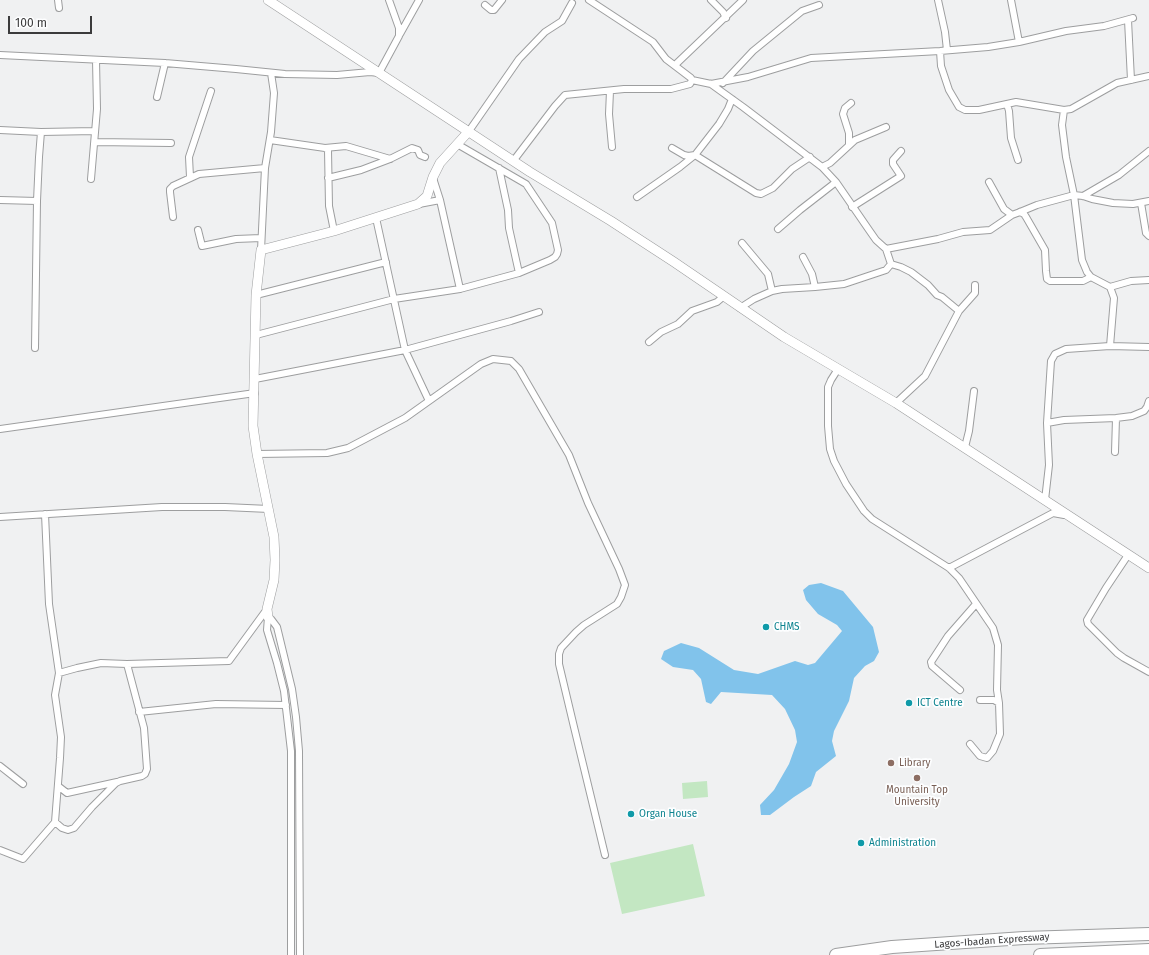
<!DOCTYPE html>
<html>
<head>
<meta charset="utf-8">
<style>
	body { margin:0 }
	#map { position:relative; width:1149px; height:955px; overflow:hidden; background:#f0f1f2; font-family:"Fira Sans",sans-serif }
	canvas { display:block }
	.scale { position:absolute; left:8px; top:16px; width:84px; height:18px; box-sizing:border-box; border:2px solid #3b3b3c; border-top:0; padding-left:5px; font-size:12px; line-height:14px; white-space:nowrap; color:#3b3b3c; -webkit-text-stroke:3px #fdfeff; paint-order:stroke }
</style>
</head>
<body>
<div id="map">
<canvas width="1149" height="955"></canvas>
<div class="scale">100 m</div>
</div>
<script>
const ctx = document.querySelector('canvas').getContext('2d');
ctx.lineJoin = 'round';
function fillPath(path, color) { ctx.fillStyle = color; ctx.fill(path, 'evenodd'); }
const toPath = rows => new Path2D(rows.map(r => 'M' + r).join(''));
function strokePath(path, color, width, dash) { ctx.strokeStyle = color; ctx.lineWidth = width; ctx.lineCap = dash ? 'butt' : 'round'; ctx.setLineDash(dash || []); ctx.stroke(path); }
function label(font, color, halo, rows, align = 'center') {
  ctx.font = font + ' "Fira Sans",sans-serif'; ctx.lineWidth = 3.5; ctx.setLineDash([]); ctx.textBaseline = 'middle'; ctx.strokeStyle = halo; ctx.fillStyle = color; for (const [text, x, y, turn = 0] of rows) {
    ctx.save(); ctx.translate(x, y); ctx.rotate((+turn || 0) * Math.PI / 180); ctx.textAlign = isNaN(turn) ? turn : align; if (halo) ctx.strokeText(text, 0, 0); ctx.fillText(text, 0, 0); ctx.restore();
  }
}
const green = toPath([
	[707,781,708,797,683,799,682,783],
	[693,844,705,896,622,914,610,863]
]);
const water = toPath([
	[821,583,843,591,873,627,879,652,874,661,865,666,854,678,849,701,834,731,832,741,836,756,816,772,811,786,794,797,770,815,761,815,760,805,774,790,789,764,797,742,795,730,785,709,772,695,721,692,711,704,706,702,701,679,693,670,673,667,661,659,664,651,681,643,699,648,734,670,758,674,795,661,808,665,815,663,842,631,837,625,818,614,806,600,803,590,809,585]
]);
const street = toPath([
	[58,0,59,8],
	[589,0,653,42,666,59,691,78,692,80,711,84,748,77,811,58,940,51,988,47,1019,42,1066,31,1104,26,1133,18],
	[711,0,723,12,726,18],
	[938,0,945,32,947,50],
	[1011,0,1019,42],
	[485,5,491,10,494,10,502,0],
	[1128,20,1131,80],
	[400,34,419,0],
	[940,51,941,66,949,90,959,107,965,110,979,110,1016,102,1064,110,1071,109,1117,83,1149,76],
	[0,55,165,63,236,69,285,74,337,75,370,72,379,73,399,36,399,28,389,0],
	[675,65,743,0],
	[723,83,753,51,802,11,819,5],
	[711,84,743,107,822,167,836,182,869,230,876,240,886,249,891,264],
	[610,91,609,114,612,147],
	[157,97,165,63],
	[1007,104,1009,111,1011,138,1018,160],
	[1064,110,1062,125,1066,157,1074,195,1082,260,1087,272,1091,277,1110,287,1131,281,1149,280],
	[0,130,41,132,95,131],
	[469,131,519,59,545,32,562,21,572,3],
	[270,140,325,148,328,150,329,206,334,231],
	[95,142,171,143],
	[849,145,849,133,843,114,845,108,851,103],
	[325,148,346,146,390,159],
	[672,148,684,155,688,156,695,155,756,193,761,194,773,188,792,169,810,157],
	[514,160,555,106,565,95,624,89,671,89,690,84,692,80],
	[822,167,830,163,855,140,886,127],
	[499,168,508,210,509,228,519,273],
	[190,177,189,157,211,91],
	[328,178,361,170,390,159,412,148,418,150,420,155,425,157],
	[433,178,440,200,460,289],
	[91,179,97,109,96,60],
	[989,182,1004,209,1012,215],
	[1083,196,1119,175,1149,151],
	[637,197,680,167,695,155,719,124,728,109,732,99],
	[0,200,37,201],
	[1141,203,1146,233,1149,236],
	[419,204,440,200],
	[852,207,901,176,893,164,893,160,901,151],
	[1020,212,1024,214,1026,217,1045,250,1046,271,1047,279,1050,281,1083,281,1091,277],
	[173,217,170,192,170,189,173,186,199,174,265,168],
	[376,218,405,350,429,401],
	[778,229,800,210,836,182],
	[198,230,202,246,236,239,261,238],
	[742,243,768,274,772,291],
	[886,249,938,239,963,232,990,230,1012,215,1020,212,1037,205,1074,195,1083,196,1092,199,1113,203,1133,204,1149,201],
	[261,250,265,168,271,132,274,93,271,73],
	[803,257,812,274,815,287],
	[891,264,901,267,911,272,928,285,937,295,942,297,959,311],
	[256,295,386,262],
	[740,308,754,299,772,291,782,289,815,287,844,284,886,270,891,264],
	[256,335,394,299,460,289,519,273,550,260,555,257,557,254,558,250,552,223,526,184,457,144],
	[649,342,661,332,678,324,692,311,717,302,724,296],
	[1110,346,1114,298,1110,287],
	[35,348,37,201,39,157,41,132],
	[838,369,831,380,828,387,828,426,830,449,834,461,846,484,864,511,872,519,949,568,959,578,993,628,998,645,997,690,999,703,994,700,980,700],
	[255,379,405,350,511,321,539,312],
	[896,403,925,376,959,311,975,293,975,285],
	[1047,423,1064,420,1116,418,1132,416,1144,411,1147,407,1149,401],
	[0,429,255,393],
	[965,447,969,431,974,391],
	[1115,452,1116,418],
	[257,454,327,453,348,448,405,418,481,364,493,359,511,361,519,369,569,455,588,503,619,569,625,585,621,597,617,604,584,625,576,632,561,648,559,654,559,664,574,727,605,855],
	[1045,500,1049,465,1047,423,1051,361,1055,354,1066,349,1110,346,1149,347],
	[45,514,49,604,59,673],
	[0,517,162,507,225,507,269,509],
	[1128,555,1106,588,1087,620,1088,624,1117,653,1124,658,1149,672],
	[949,568,1053,513,1064,515],
	[268,617,271,619,277,627,292,689,296,717,299,751,300,955],
	[268,617,267,630,277,663,284,691,291,751,291,955],
	[960,690,932,666,931,662,948,636,976,604],
	[139,712,216,704,286,705],
	[970,744,980,756,987,758,993,751,1000,734,999,703],
	[0,766,23,784],
	[58,786,67,793,117,782],
	[55,822,62,828,68,830,74,828,92,807,116,783,120,781,142,776,145,774,147,769,144,728,127,664],
	[0,850,23,859,55,822,60,758,61,737,55,695,59,673,77,668,101,663,127,664,229,661,267,609]
]);
const secondary = toPath([
	[268,0,530,172,611,221,674,262,784,337,896,403,1149,568],
	[268,617,267,609,274,580,275,560,274,537,257,454,253,426,256,295,261,250,334,231,418,204,427,196,433,177,440,163,469,131]
]);
const highway = toPath([
	[836,955,892,947,1024,938,1149,934],
	[1040,955,1149,950]
]);
const markers = [
	[766,627,4,"#0f9aa8"],
	[909,703,4,"#0f9aa8"],
	[891,763,4,"#8d6e63"],
	[917,778,4,"#8d6e63"],
	[631,814,4,"#0f9aa8"],
	[861,843,4,"#0f9aa8"]
];
const cultureNames = [
	["CHMS",774,627],
	["ICT Centre",917,703],
	["Organ House",639,814],
	["Administration",869,843]
];
const educationNames = [
	["Library",899,763],
	["Mountain Top",917,790,"center"],
	["University",917,802,"center"]
];
const streetNames = [
	["Lagos-Ibadan Expressway",992,941,-4]
];
fillPath(green, '#c3e7c2');
fillPath(water, '#81c3eb');
strokePath(street, '#9d9e9f', 8);
strokePath(secondary, '#9d9e9f', 10);
strokePath(highway, '#9d9e9f', 14);
strokePath(street, '#fff', 6);
strokePath(secondary, '#fff', 9);
strokePath(highway, '#fff', 12);
for (const [x, y, r, color] of markers) { const dot = new Path2D(); dot.arc(x, y, r, 0, 2 * Math.PI); ctx.fillStyle = color; ctx.fill(dot); strokePath(dot, '#fdfeff', 1.5); }
label('10px', '#0d838f', '#fdfeff', cultureNames, 'left');
label('10px', '#785e54', '#fdfeff', educationNames, 'left');
label('10px', '#3b3b3c', '#fdfeff', streetNames);
</script>
</body>
</html>
